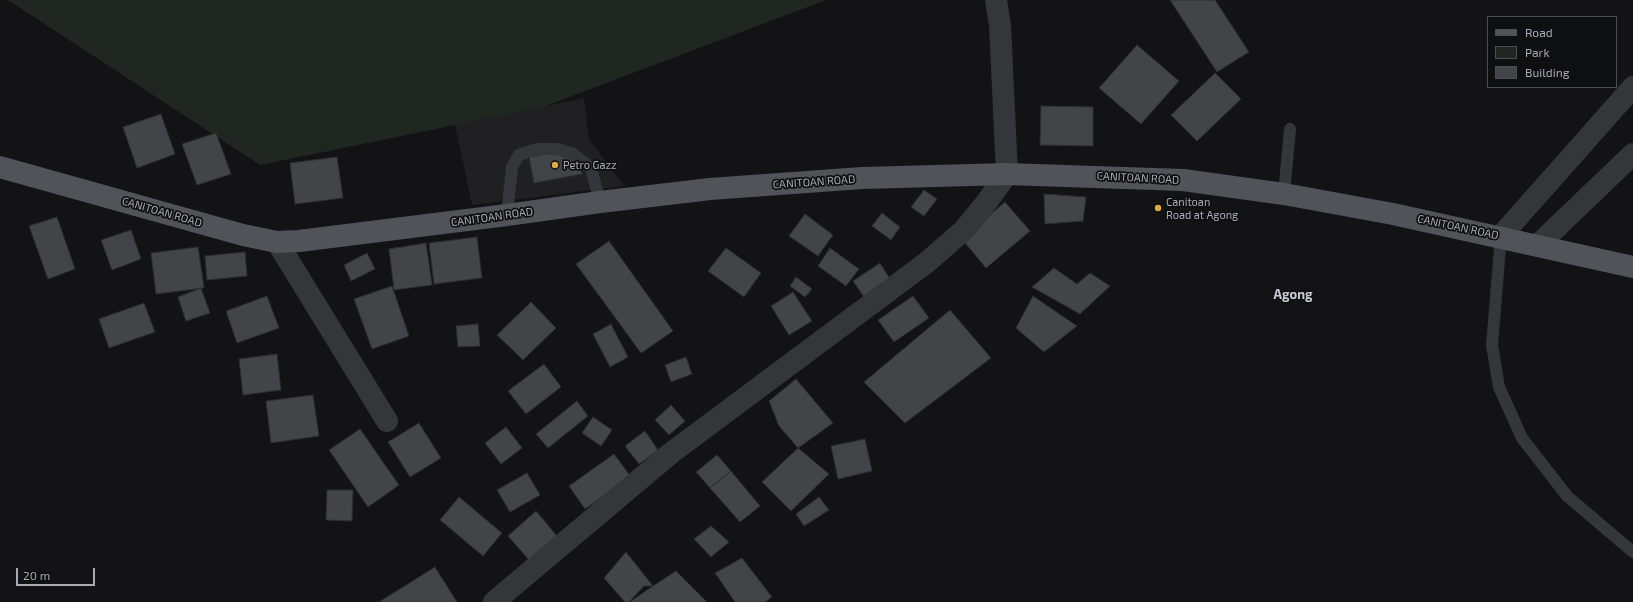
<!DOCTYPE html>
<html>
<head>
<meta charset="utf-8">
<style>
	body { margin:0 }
	#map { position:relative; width:1633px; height:602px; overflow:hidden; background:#131315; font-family:"Exo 2",sans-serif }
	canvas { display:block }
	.legend { position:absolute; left:1487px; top:16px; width:130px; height:72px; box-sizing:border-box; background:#0e0f10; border:1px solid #4b4d52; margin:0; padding:5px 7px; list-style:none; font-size:12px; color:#a6abb4 }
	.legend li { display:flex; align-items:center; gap:8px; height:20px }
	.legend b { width:20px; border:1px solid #4b4d52 }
	.scale { position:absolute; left:16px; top:568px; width:79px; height:18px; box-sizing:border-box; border:2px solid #a6abb4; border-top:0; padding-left:5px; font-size:12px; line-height:14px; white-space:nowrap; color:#a6abb4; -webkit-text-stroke:3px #0e0f10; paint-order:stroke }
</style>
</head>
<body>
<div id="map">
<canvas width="1633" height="602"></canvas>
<ul class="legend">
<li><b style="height:5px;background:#515358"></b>Road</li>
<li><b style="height:11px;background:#202721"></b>Park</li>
<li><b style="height:11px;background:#434448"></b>Building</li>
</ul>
<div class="scale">20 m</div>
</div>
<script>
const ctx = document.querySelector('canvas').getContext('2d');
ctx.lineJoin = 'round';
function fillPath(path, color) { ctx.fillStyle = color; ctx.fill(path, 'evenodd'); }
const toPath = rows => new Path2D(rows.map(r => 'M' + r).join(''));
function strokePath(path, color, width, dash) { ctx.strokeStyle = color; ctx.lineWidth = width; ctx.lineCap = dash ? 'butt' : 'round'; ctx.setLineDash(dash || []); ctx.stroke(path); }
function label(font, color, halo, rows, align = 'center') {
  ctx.font = font + ' "Exo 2",sans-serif'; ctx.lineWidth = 3.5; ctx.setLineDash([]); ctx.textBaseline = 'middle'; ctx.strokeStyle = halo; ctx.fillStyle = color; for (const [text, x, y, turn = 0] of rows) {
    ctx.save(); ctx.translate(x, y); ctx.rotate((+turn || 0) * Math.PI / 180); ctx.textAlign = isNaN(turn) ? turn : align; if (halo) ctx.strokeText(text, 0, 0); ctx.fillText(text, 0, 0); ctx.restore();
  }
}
const built = toPath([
	[584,98,589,139,624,186,472,205,455,125]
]);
const green = toPath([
	[8,0,826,0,543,107,260,165]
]);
const building = toPath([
	[1170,0,1215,0,1249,52,1217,72,1170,0],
	[1137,45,1179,81,1141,124,1099,88,1137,45],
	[1215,73,1241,99,1197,141,1171,115,1215,73],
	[1041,106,1093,107,1093,146,1040,145,1041,106],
	[161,114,175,154,137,168,123,127,161,114],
	[216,133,231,174,197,185,182,144,216,133],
	[576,148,582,174,534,183,529,157,576,148],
	[337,157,343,198,295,204,290,163,337,157],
	[924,190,937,199,924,216,911,207,924,190],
	[1044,194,1086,197,1083,221,1045,224,1044,194],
	[1005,202,1030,231,986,268,962,239,1005,202],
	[882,213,900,227,891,240,872,226,882,213],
	[805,214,833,235,818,256,789,236,805,214],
	[57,217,75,269,48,279,29,226,57,217],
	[131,230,141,259,112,270,101,240,131,230],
	[477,237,482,278,434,284,429,243,477,237],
	[609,241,673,331,641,353,576,264,609,241],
	[426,243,432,285,394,290,389,249,426,243],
	[198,247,204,288,156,294,151,253,198,247],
	[726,248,761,273,744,297,708,271,726,248],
	[830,248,859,269,846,286,818,266,830,248],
	[245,252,247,276,207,280,205,256,245,252],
	[367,253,375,269,351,281,344,265,367,253],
	[880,263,890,279,864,297,853,281,880,263],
	[1054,268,1077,284,1090,273,1110,286,1080,314,1032,287,1054,268],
	[796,277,812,289,805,297,790,286,796,277],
	[392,286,409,336,372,349,354,299,392,286],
	[201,288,210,313,186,321,178,297,201,288],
	[793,292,812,321,789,335,771,306,793,292],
	[267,296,279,328,237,343,226,311,267,296],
	[913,296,929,318,894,342,878,320,913,296],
	[1033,296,1077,326,1044,352,1016,328,1033,296],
	[531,302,556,328,523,360,497,335,531,302],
	[144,303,155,332,109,348,99,319,144,303],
	[950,310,991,358,905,423,864,382,950,310],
	[478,324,480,346,458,347,456,326,478,324],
	[611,324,628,357,610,367,593,334,611,324],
	[277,354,281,390,243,395,239,359,277,354],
	[686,357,692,374,671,382,665,365,686,357],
	[544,364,561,387,526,414,508,391,544,364],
	[796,379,833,423,798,448,779,426,769,401,796,379],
	[313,395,319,436,271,443,266,401,313,395],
	[577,401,588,416,548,448,536,434,577,401],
	[671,405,685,421,669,435,655,420,671,405],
	[593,417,612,430,601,446,582,433,593,417],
	[419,423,441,458,410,477,388,442,419,423],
	[506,427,522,448,501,464,485,443,506,427],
	[360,429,399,485,368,507,329,450,360,429],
	[645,431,658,450,639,464,625,446,645,431],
	[865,439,872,471,838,479,831,446,865,439],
	[798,448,829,474,791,511,762,482,798,448],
	[614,454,631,477,585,509,569,486,614,454],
	[717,455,731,471,710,488,696,472,717,455],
	[731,471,760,506,740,522,710,488,731,471],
	[527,473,540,495,510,512,497,490,527,473],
	[327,490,353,490,352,521,326,520,327,490],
	[459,497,502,533,483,556,440,520,459,497],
	[819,497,829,510,804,526,796,514,819,497],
	[536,511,557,536,529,560,508,536,536,511],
	[711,526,729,542,711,557,694,539,711,526],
	[626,552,653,586,644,586,629,602,625,602,604,578,626,552],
	[742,558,772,597,765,602,735,602,715,573,742,558],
	[435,567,457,602,379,602,435,567],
	[676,571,707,602,630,602,653,586,676,571]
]);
const service = toPath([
	[1284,194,1290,129],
	[507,215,512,167,519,155,537,149,557,149,573,154,591,168,600,202],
	[1501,236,1492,345,1499,387,1522,438,1567,496,1633,552]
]);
const minor = toPath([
	[1501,236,1633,87],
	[277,242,387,421],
	[1538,245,1633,154],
	[494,602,671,453,926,263,964,230,986,203,1007,174,1000,25,996,0]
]);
const primary = toPath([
	[0,167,243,235,277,242,299,241,507,215,600,202,710,189,862,178,1007,174,1183,180,1284,194,1393,214,1633,267]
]);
const markers = [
	[555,165,4,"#dfa641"],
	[1158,208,4,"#dfa641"]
];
const poiNames = [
	["Petro Gazz",563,165],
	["Canitoan",1166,202],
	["Road at Agong",1166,215]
];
const streetNames = [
	["CANITOAN ROAD",1138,178,3],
	["CANITOAN ROAD",814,182,-4],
	["CANITOAN ROAD",162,212,16],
	["CANITOAN ROAD",492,217,-8],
	["CANITOAN ROAD",1458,227,12]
];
const quarterNames = [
	["Agong",1293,295]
];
fillPath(built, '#202022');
fillPath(green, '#202721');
fillPath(building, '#434448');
strokePath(building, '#2e2e31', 1);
strokePath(service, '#353639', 12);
strokePath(minor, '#353639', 22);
strokePath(primary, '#515358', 22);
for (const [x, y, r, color] of markers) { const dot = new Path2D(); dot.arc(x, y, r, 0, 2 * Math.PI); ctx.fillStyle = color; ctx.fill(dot); strokePath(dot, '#0e0f10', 1.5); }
label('11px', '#a6abb4', '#0e0f10', poiNames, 'left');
label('11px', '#a6abb4', '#0e0f10', streetNames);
label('bold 13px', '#c7cad0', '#0e0f10', quarterNames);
</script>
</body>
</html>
